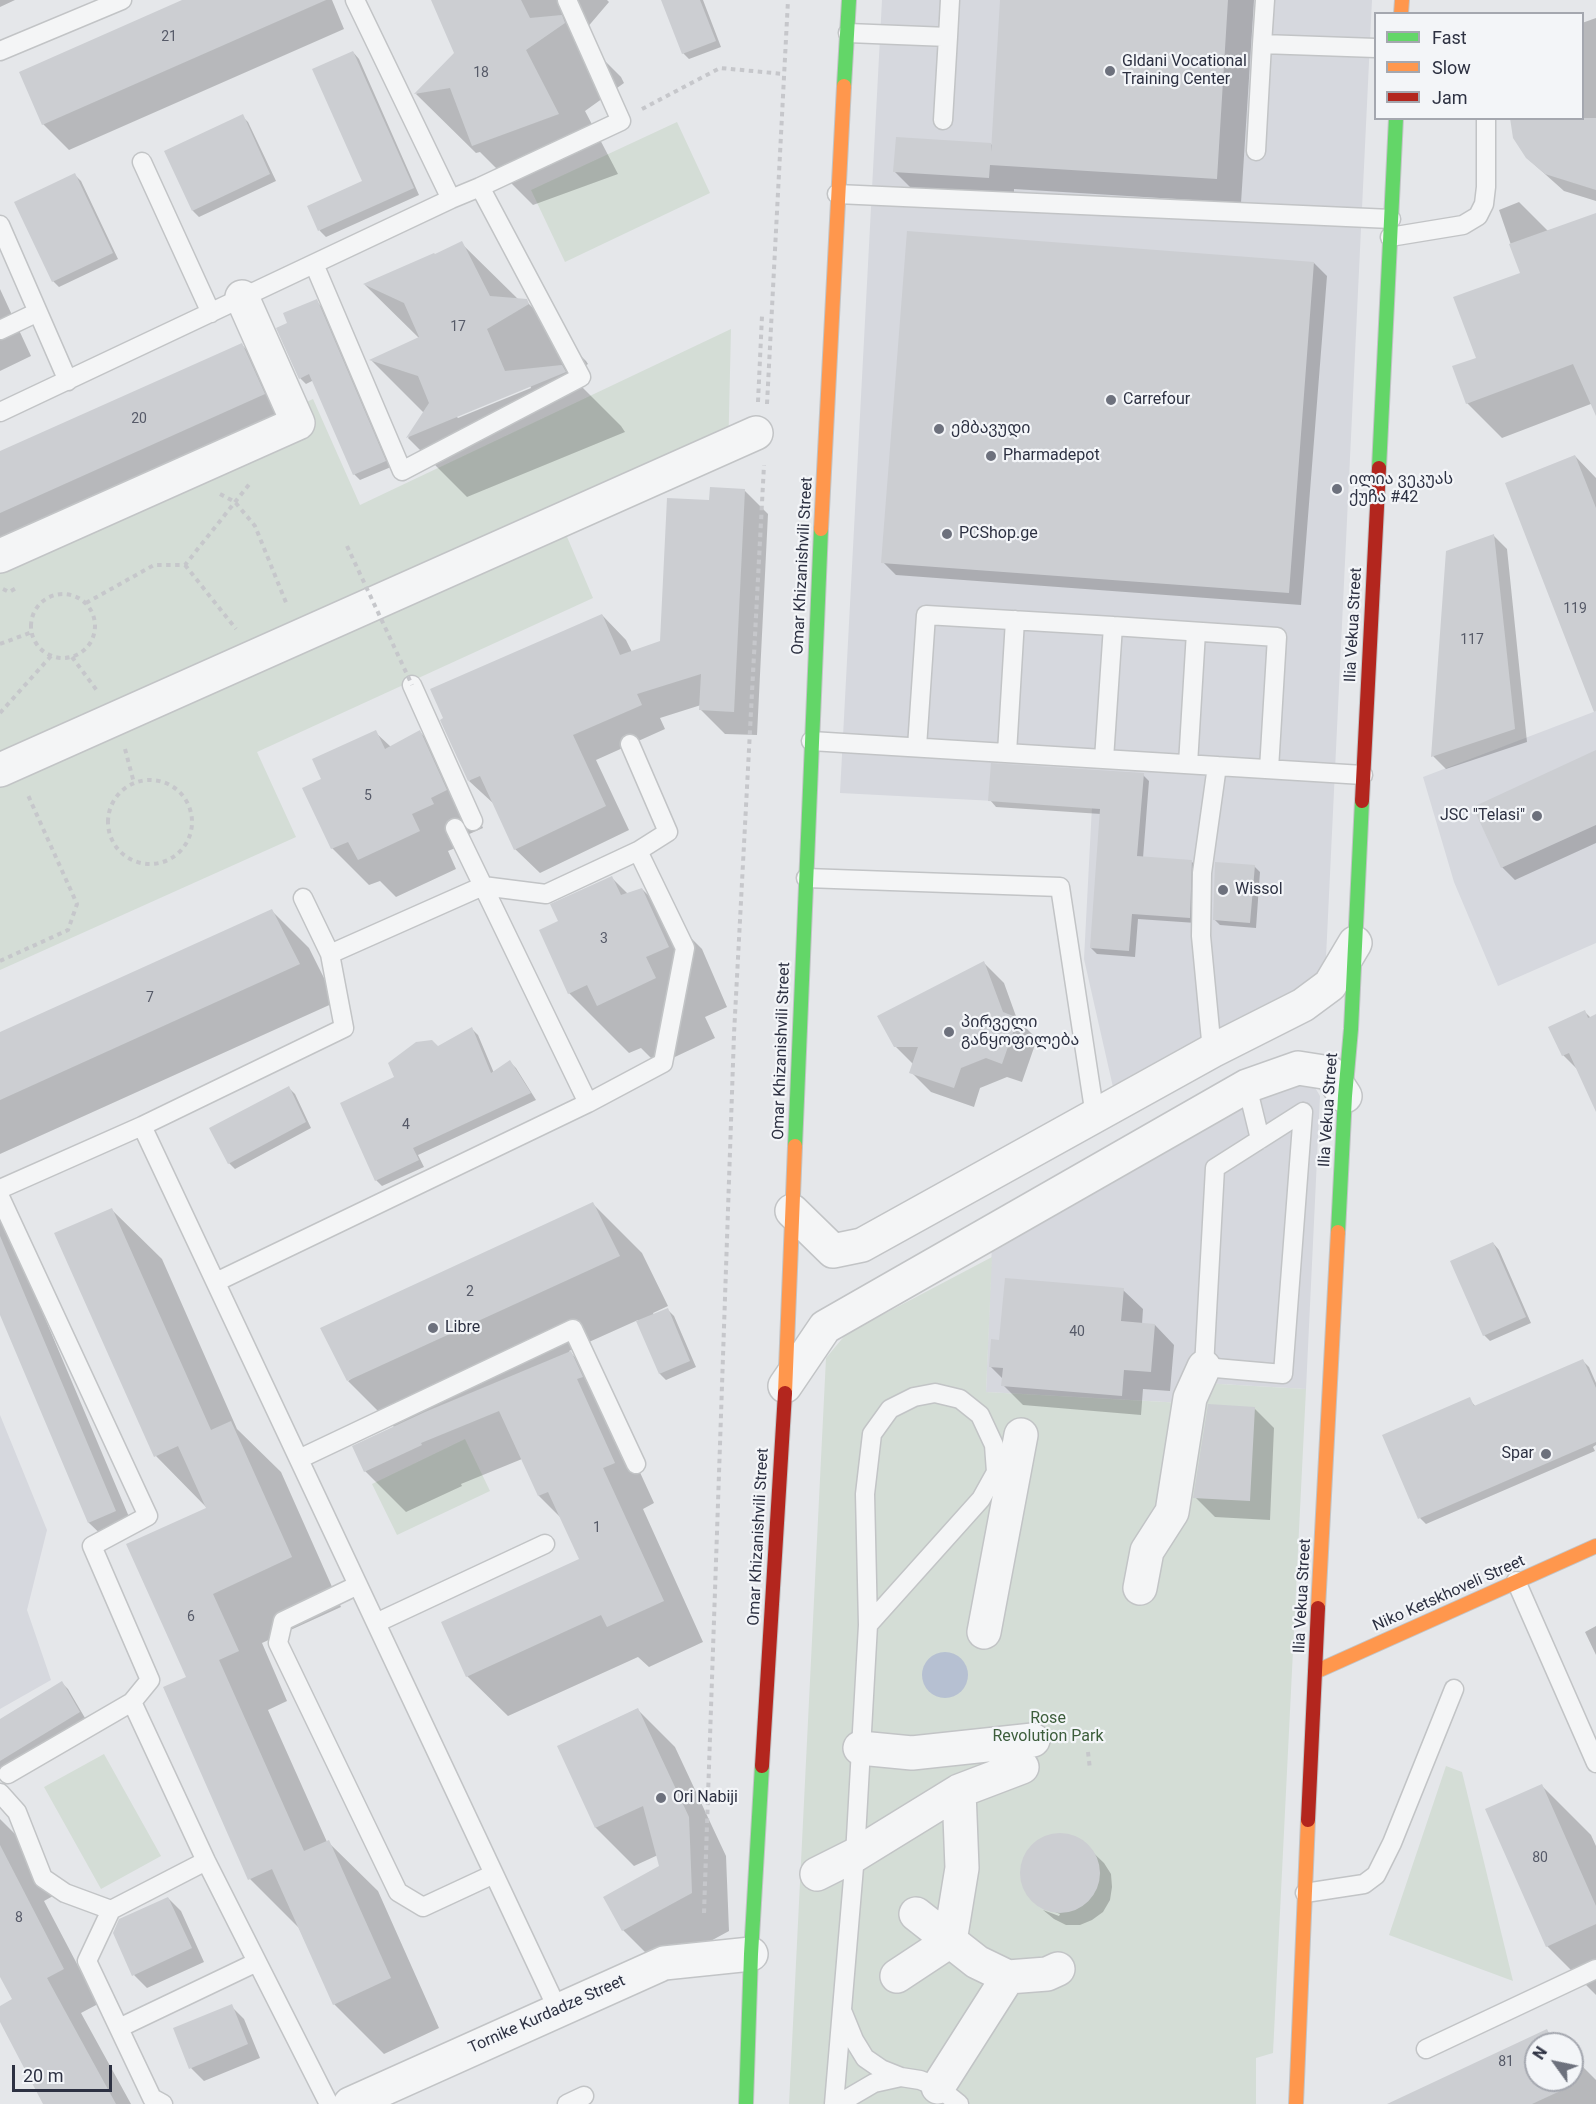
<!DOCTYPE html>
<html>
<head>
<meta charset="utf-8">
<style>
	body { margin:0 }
	#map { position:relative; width:1596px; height:2104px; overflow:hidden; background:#e5e7ea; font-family:Roboto,sans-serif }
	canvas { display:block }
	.legend { position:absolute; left:1374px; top:12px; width:210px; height:108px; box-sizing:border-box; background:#f3f5f8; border:2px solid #a4a7af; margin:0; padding:8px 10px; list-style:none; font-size:18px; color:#2d3142 }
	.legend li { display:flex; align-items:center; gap:12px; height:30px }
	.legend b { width:30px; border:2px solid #a4a7af }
	.north { position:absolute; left:1524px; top:2032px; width:60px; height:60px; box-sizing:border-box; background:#f3f5f8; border:2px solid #a4a7af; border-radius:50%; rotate:303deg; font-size:16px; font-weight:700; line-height:24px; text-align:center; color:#2d3142 }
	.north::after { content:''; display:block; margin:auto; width:21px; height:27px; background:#6d717d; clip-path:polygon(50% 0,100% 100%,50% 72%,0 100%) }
	.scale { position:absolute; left:12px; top:2065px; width:100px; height:27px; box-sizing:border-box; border:3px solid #2d3142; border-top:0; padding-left:8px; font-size:18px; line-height:21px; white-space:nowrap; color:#2d3142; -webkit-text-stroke:4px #f3f5f8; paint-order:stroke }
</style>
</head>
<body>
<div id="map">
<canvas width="1596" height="2104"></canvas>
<ul class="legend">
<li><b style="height:8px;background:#63d668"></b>Fast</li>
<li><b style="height:8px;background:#ff974d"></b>Slow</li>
<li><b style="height:8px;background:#b3261e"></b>Jam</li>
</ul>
<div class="north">N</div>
<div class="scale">20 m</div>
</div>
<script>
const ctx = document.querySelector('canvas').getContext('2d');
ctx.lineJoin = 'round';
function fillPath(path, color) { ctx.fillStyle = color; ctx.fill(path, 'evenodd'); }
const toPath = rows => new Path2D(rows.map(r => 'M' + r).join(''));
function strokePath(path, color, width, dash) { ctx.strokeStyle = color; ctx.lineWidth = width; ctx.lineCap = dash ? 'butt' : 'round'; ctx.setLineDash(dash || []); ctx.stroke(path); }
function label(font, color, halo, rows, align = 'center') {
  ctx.font = font + ' Roboto,"Noto Sans Georgian",sans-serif'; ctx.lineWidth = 4.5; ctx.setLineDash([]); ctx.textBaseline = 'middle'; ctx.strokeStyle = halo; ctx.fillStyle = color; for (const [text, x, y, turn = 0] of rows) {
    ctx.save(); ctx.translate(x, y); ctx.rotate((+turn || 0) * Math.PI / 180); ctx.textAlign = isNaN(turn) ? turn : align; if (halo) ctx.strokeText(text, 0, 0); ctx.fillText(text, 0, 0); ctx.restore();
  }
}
const built = toPath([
	[882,0,1372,0,1325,978,1115,1096,1084,959,1092,806,840,793],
	[1596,711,1596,943,1498,986,1454,882,1423,777],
	[1291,1082,1313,1084,1320,1096,1306,1389,1185,1382,1184,1403,986,1392,992,1243],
	[0,1415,47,1530,27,1610,51,1680,0,1709]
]);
const green = toPath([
	[677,122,710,193,565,262,531,190],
	[731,329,728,457,562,525,593,598,257,752,296,837,0,970,0,542,313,399,360,505],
	[992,1257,986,1392,1183,1403,1185,1382,1306,1389,1273,2053,1256,2058,1256,2104,789,2104,826,1358,846,1334],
	[465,1439,490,1491,397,1535,372,1484],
	[104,1754,161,1856,101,1889,44,1787],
	[1446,1766,1462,1772,1513,1981,1389,1935]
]);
const water = toPath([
	'922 1675a23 23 0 1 1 46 0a23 23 0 1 1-46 0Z'
]);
const shadow = toPath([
	[0,0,15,0,0,7],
	[186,0,332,0,344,29,69,150,43,124],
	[433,0,607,0,609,2,580,36,621,77,624,83,585,111,618,174,533,205,480,152,476,153,416,94,456,53],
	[662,0,703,0,721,47,689,59,683,53],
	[1002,0,1254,0,1241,203,1014,189,1014,203,920,197,895,172,991,144,993,146],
	[1596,18,1596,201,1564,191,1527,158,1582,118,1582,23],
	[353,52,359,59,419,195,326,237,320,231,309,207,364,181],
	[242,116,248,122,276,181,199,217,193,211,166,152],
	[75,175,81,181,118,259,59,287,53,281],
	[1519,202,1554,237,1596,241,1596,402,1502,438,1467,403,1454,367,1478,359,1521,274,1499,210],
	[461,243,519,300,526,301,586,361,588,364,570,375,621,426,625,432,467,497,408,438,424,413,372,361,420,339,365,285,436,256],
	[530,385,531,388,458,418,456,416],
	[1314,263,1327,276,1301,605,896,575,883,562],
	[0,289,31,356,0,371],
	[316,301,322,307,391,467,360,480,354,474,314,380,306,384,300,378,289,324],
	[242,345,268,371,290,420,0,551,0,452],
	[1575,456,1596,478,1596,710],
	[744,490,768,514,757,735,725,734,701,710,701,705,660,718,665,729,596,760,629,830,540,873,515,849,494,804,469,781,602,615,626,640,632,652,662,642,711,502],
	[1494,536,1507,549,1527,742,1446,769,1433,756],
	[375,732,391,747,420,732,457,769,483,828,467,835,470,842,448,851,456,869,396,897,380,881,369,885,332,848,323,780],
	[1596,752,1596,843,1515,880,1502,867],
	[1143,775,1149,781,1143,858,1192,862,1198,868,1196,923,1138,919,1135,957,1097,954,1091,948,1101,814,996,807,990,800],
	[1254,866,1260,872,1256,928,1220,925,1214,919],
	[611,877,628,894,642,889,702,949,727,1007,705,1017,715,1038,658,1065,641,1048,629,1053,569,993,560,922],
	[272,911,309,948,336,1002,0,1154,0,1034],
	[984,963,1004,983,1017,1019,1037,1039,1022,1082,1007,1077,980,1088,974,1107,931,1092,911,1072,914,1065,895,1046],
	[1585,1012,1591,1018,1596,1015,1596,1108,1580,1072,1563,1055],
	[472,1029,478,1035,494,1073,510,1062,516,1068,536,1100,418,1155,424,1167,382,1186,376,1180,438,1048],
	[289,1088,295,1094,311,1128,235,1169,229,1163],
	[593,1204,642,1253,668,1306,653,1313,654,1315,668,1310,674,1316,696,1367,666,1380,660,1374,638,1320,569,1351,611,1394,616,1420,654,1503,643,1509,703,1642,649,1667,638,1657,508,1716,467,1676,581,1560,562,1519,539,1496,522,1459,461,1484,462,1486,406,1512,365,1471,395,1428,348,1381],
	[112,1210,162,1259,237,1429,281,1472,341,1607,262,1643,287,1701,268,1710,327,1842,328,1842,378,1891,439,2028,384,2054,334,2004,299,1928,250,1879,188,1678,208,1509,156,1456],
	[0,1220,6,1226,135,1531,109,1542,89,1523,0,1311],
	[1493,1243,1499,1250,1531,1323,1490,1341,1484,1335],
	[1123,1290,1143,1309,1142,1324,1155,1325,1174,1345,1170,1391,1143,1389,1141,1415,1023,1405,1003,1385,1003,1379,991,1367,1001,1342],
	[1583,1361,1589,1367,1596,1383,1596,1445,1593,1447,1595,1451,1426,1524,1420,1518,1384,1436,1469,1399,1476,1407],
	[1254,1408,1274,1428,1270,1520,1215,1517,1195,1497],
	[1596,1626,1596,1655,1585,1632],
	[62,1683,68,1689,85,1718,0,1771,0,1721],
	[637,1709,675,1747,726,1856,729,1931,661,1968,623,1930,605,1898,661,1867,658,1855,634,1866,596,1828,559,1746],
	[1542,1786,1591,1835,1596,1846,1596,1995,1547,1946],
	[0,1819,27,1846,53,1896,44,1901,98,2004,81,2013,131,2104,45,2104,0,2019,0,2007,14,1999,0,1974],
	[1054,1834,1068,1835,1080,1840,1104,1863,1111,1874,1112,1887,1110,1900,1103,1912,1092,1920,1080,1925,1066,1925,1054,1919,1043,1910,1059,1916,1060,1914,1038,1905,1030,1897,1023,1885,1021,1872,1024,1859,1031,1847,1042,1839],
	[168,1898,181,1911,204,1962,147,1988,134,1975],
	[231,2006,244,2019,260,2058,204,2081,191,2068],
	[1546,2031,1560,2044,1536,2044,1536,2080,1572,2080,1572,2056,1596,2080,1596,2104,1413,2104]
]);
const building = toPath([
	[182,0,326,0,42,125,19,72],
	[431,0,521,0,530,18,562,15,565,23,526,50,559,114,472,146,450,88,414,94,454,53],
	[661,0,700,0,716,41,682,54],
	[1000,0,1228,0,1217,179,990,165,989,178,893,172,896,137,991,143,991,152],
	[353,51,414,188,318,231,307,206,362,181,312,69],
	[243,114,270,174,192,211,164,151],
	[1510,118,1596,118,1596,190,1545,174,1526,158,1513,138],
	[75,173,113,253,52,282,14,202],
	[1596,213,1596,416,1573,364,1466,404,1452,366,1476,358,1453,297,1520,273,1509,244],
	[907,231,1314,262,1289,593,881,563],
	[462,241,490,296,527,299,529,304,487,329,505,371,562,365,566,372,406,438,429,403,418,376,369,360,419,337,404,303,363,284,434,253,435,254],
	[317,299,386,461,353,475,309,374,299,379,276,328,287,323,283,313],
	[242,343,265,394,0,513,0,451],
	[1575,455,1596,508,1596,711,1594,712,1505,483],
	[710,487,745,489,734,712,699,710,701,674,637,694,642,705,573,735,606,806,514,850,480,776,468,781,440,720,443,718,430,689,602,614,620,655,660,641,667,498,709,500],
	[1494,534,1515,729,1431,757,1446,551],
	[376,730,385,749,420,730,447,790,431,798,434,804,412,814,420,831,358,860,348,842,331,849,302,788,321,779,312,759],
	[1596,750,1596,825,1501,868,1473,807],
	[991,763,1144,773,1137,856,1192,860,1190,918,1132,914,1129,951,1090,948,1100,809,988,801],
	[1215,862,1255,865,1250,923,1213,920],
	[612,876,621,895,642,888,669,947,646,957,656,978,597,1006,587,985,568,994,539,930,558,921,550,904],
	[272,909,300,964,0,1100,0,1032],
	[984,961,1003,1012,1018,1018,1002,1064,986,1058,961,1068,954,1088,909,1073,918,1047,894,1047,877,1016],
	[1585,1010,1588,1018,1596,1014,1596,1112,1569,1053,1562,1056,1548,1027],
	[472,1027,491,1073,510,1060,531,1093,413,1148,419,1160,375,1181,340,1103,394,1077,388,1063,416,1042,432,1040,438,1046],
	[289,1086,306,1122,228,1164,209,1128],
	[593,1202,620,1256,347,1381,320,1328],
	[112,1208,211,1430,231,1421,292,1557,213,1594,239,1651,219,1660,304,1851,329,1840,391,1978,333,2005,272,1869,248,1880,163,1687,186,1677,126,1544,206,1508,178,1446,154,1457,54,1233],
	[0,1236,116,1511,88,1523,0,1315],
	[1493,1242,1526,1317,1483,1336,1450,1261],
	[1005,1278,1124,1288,1121,1321,1155,1324,1151,1372,1124,1370,1122,1396,1001,1386,1003,1368,989,1367,991,1339,999,1340],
	[668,1308,690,1361,659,1374,636,1321],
	[571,1351,583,1377,577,1379,615,1463,603,1468,664,1601,607,1627,601,1615,466,1677,441,1622,579,1559,548,1492,538,1496,499,1411,421,1443,422,1445,364,1472,352,1446,425,1412],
	[1583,1359,1596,1388,1596,1442,1418,1519,1382,1435,1470,1397,1474,1406],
	[1208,1404,1255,1407,1250,1501,1193,1498],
	[62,1681,80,1712,0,1761,0,1719],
	[638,1708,689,1817,692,1893,622,1931,603,1897,659,1866,643,1806,595,1828,557,1746],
	[1542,1784,1596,1906,1596,1924,1546,1947,1485,1809],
	'1020 1873a40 40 0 1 1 80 0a40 40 0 1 1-80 0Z',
	[0,1845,64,1969,47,1978,116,2104,43,2104,0,2022,0,2006,12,1999,0,1977],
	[168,1897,192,1948,132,1976,113,1933,119,1919],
	[232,2004,248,2044,189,2069,173,2028],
	[1547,2029,1554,2044,1536,2044,1536,2080,1571,2080,1573,2085,1532,2104,1387,2104]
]);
const path = toPath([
	[642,109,720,68,784,74],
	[758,402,762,316],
	[767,404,788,0],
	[220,494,235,502,255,526,287,605],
	[185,565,236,629],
	[3,589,9,592,18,587],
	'31 626a32 32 0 1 1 64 0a32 32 0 1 1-64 0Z',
	[86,603,154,565,185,565,251,482],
	[0,644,32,632],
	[72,657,98,692],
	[0,713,51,656],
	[125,749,134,783],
	'108 822a42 42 0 1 1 84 0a42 42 0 1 1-84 0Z',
	[0,961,68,930,77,904,27,793],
	[1088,1752,1090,1769],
	[704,1913,734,1034,764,465]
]);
const lane = toPath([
	[355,0,451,199],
	[848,33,948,37,950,0],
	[1262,44,1265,0],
	[0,51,122,0],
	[943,120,948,37],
	[1256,151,1262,44,1376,48],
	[142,162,211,313],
	[837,194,1391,219],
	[0,225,68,381],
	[1390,237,1463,225,1478,216,1484,204,1486,187,1486,118],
	[314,264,402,471,581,377,480,187,621,121,567,0],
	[0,330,38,312],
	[0,412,451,199,480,187],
	[412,685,473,821],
	[811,741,1363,775],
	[917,747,926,615,1113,626,1277,637,1269,769],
	[1007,753,1015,620],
	[1104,759,1113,626],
	[1188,764,1196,632],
	[806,878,1060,887,1095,1116],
	[330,954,483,886,546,894,638,851,668,832,630,744],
	[1212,1051,1201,936,1202,873,1217,766],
	[1247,1086,1260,1139],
	[588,1103,663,1063,685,948,638,851],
	[1303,1112,1283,1374,1204,1367,1215,1168,1303,1112],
	[142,1126,558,2010],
	[0,1189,142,1126,344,1028,330,954,303,898],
	[0,1197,148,1516,92,1546,150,1680,132,1702,206,1861,329,2104],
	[216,1282,588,1103,455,828],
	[299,1459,573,1329,636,1464],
	[1516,1581,1596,1763],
	[358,1585,283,1621,278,1643,398,1892,423,1907,494,1874],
	[376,1623,545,1544],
	[8,1774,132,1702],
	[0,1793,17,1812,43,1878,65,1893,111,1910,206,1861],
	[1305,1893,1364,1884,1376,1875,1392,1843,1454,1689],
	[111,1910,87,1961,152,2098,163,2104],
	[843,2013,854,2040,865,2058,881,2069,901,2077],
	[119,2028,257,1962],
	[1426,2049,1596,1969],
	[567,2104,584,2096],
	[834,2104,855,1855,868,1625,865,1494,872,1434,890,1409,914,1397,935,1393,960,1399,980,1415,994,1445,996,1472,981,1499,868,1625],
	[844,2104,850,2097,874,2083,901,2077,920,2080,938,2087,959,2104]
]);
const street = toPath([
	[0,556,298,423,242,297],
	[0,770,756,433],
	[792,1211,833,1251,862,1245,1212,1051,1303,1005,1330,985,1355,943],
	[785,1386,825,1327,1247,1086,1298,1068,1330,1073,1345,1096],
	[1140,1588,1147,1551,1172,1512,1190,1398,1204,1367],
	[984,1632,1021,1435],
	[860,1748,912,1753,1033,1740],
	[817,1874,855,1855,959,1791,1022,1767],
	[916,1914,977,1962,1008,1977,1047,1974,1058,1969],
	[897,1976,950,1941,962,1868,959,1791],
	[938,2087,1008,1977],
	[350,2104,664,1963,751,1954]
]);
const fast = toPath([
	[844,86,849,0],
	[1379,468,1396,118],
	[795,1146,821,529],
	[1338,1232,1345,1096,1351,1029,1362,801],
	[746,2104,751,1954,762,1766]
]);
const slow = toPath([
	[1401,14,1402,0],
	[821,529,844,86],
	[785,1393,795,1146],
	[1318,1608,1338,1232],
	[1315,1672,1596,1546],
	[1296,2104,1308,1820]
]);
const jam = toPath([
	[1362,801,1379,468],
	[762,1766,785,1393],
	[1308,1820,1318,1608]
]);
const pathBridge = toPath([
	[347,546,412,685]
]);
const markers = [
	[1110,71,6,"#6d717d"],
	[1111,400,6,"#6d717d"],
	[939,429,6,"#6d717d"],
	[991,456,6,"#6d717d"],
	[1337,489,6,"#6d717d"],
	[947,534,6,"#6d717d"],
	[1537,816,6,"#6d717d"],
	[1223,890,6,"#6d717d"],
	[949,1032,6,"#6d717d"],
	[433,1328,6,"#6d717d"],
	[1546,1454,6,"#6d717d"],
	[661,1798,6,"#6d717d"]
];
const numberNames = [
	["21",169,37],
	["18",481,73],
	["17",458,327],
	["20",139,419],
	["119",1575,609],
	["117",1472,640],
	["5",368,796],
	["3",604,939],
	["7",150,998],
	["4",406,1125],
	["2",470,1292],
	["40",1077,1332],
	["1",597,1528],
	["6",191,1617],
	["80",1540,1858],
	["8",19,1918],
	["81",1506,2062]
];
const poiNames = [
	["Gldani Vocational",1122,62],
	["Training Center",1122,80],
	["Carrefour",1123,400],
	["ემბავუდი",951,429],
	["Pharmadepot",1003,456],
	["ილია ვეკუას",1349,480],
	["ქუჩა #42",1349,498],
	["PCShop.ge",959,534],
	["JSC \"Telasi\"",1525,816,"right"],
	["Wissol",1235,890],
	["პირველი",961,1023],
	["განყოფილება",961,1041],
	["Libre",445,1328],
	["Spar",1534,1454,"right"],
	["Ori Nabiji",673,1798]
];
const streetNames = [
	["Omar Khizanishvili Street",803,566,-87],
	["Ilia Vekua Street",1354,625,-87],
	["Omar Khizanishvili Street",782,1051,-88],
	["Ilia Vekua Street",1329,1110,-86],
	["Omar Khizanishvili Street",759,1537,-87],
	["Niko Ketskhoveli Street",1449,1594,-24],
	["Ilia Vekua Street",1303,1596,-87],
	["Tornike Kurdadze Street",547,2015,-24]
];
const parkNames = [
	["Rose",1048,1719],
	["Revolution Park",1048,1737]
];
fillPath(built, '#d6d8de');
fillPath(green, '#d4ddd6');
fillPath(water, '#b6c0d2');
fillPath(shadow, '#0003');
fillPath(building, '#ccced2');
strokePath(lane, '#c2c4c6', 21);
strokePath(street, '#c2c4c6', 36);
strokePath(fast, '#c2c4c6', 16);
strokePath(slow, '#c2c4c6', 16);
strokePath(jam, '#c2c4c6', 16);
strokePath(path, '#c6c7cb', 4, [4.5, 4.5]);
strokePath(lane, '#f4f5f6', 18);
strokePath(street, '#f4f5f6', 33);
strokePath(fast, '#63d668', 14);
strokePath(slow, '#ff974d', 14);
strokePath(jam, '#b3261e', 14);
strokePath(pathBridge, '#c6c7cb', 4, [4.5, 4.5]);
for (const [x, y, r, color] of markers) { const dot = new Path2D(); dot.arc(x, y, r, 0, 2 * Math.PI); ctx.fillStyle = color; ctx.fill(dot); strokePath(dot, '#f3f5f8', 2); }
label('14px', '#565a68', null, numberNames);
label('16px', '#2d3142', '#f3f5f8', poiNames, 'left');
label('16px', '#2d3142', '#f3f5f8', streetNames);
label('16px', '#3c5d3b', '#f3f5f8', parkNames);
</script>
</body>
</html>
